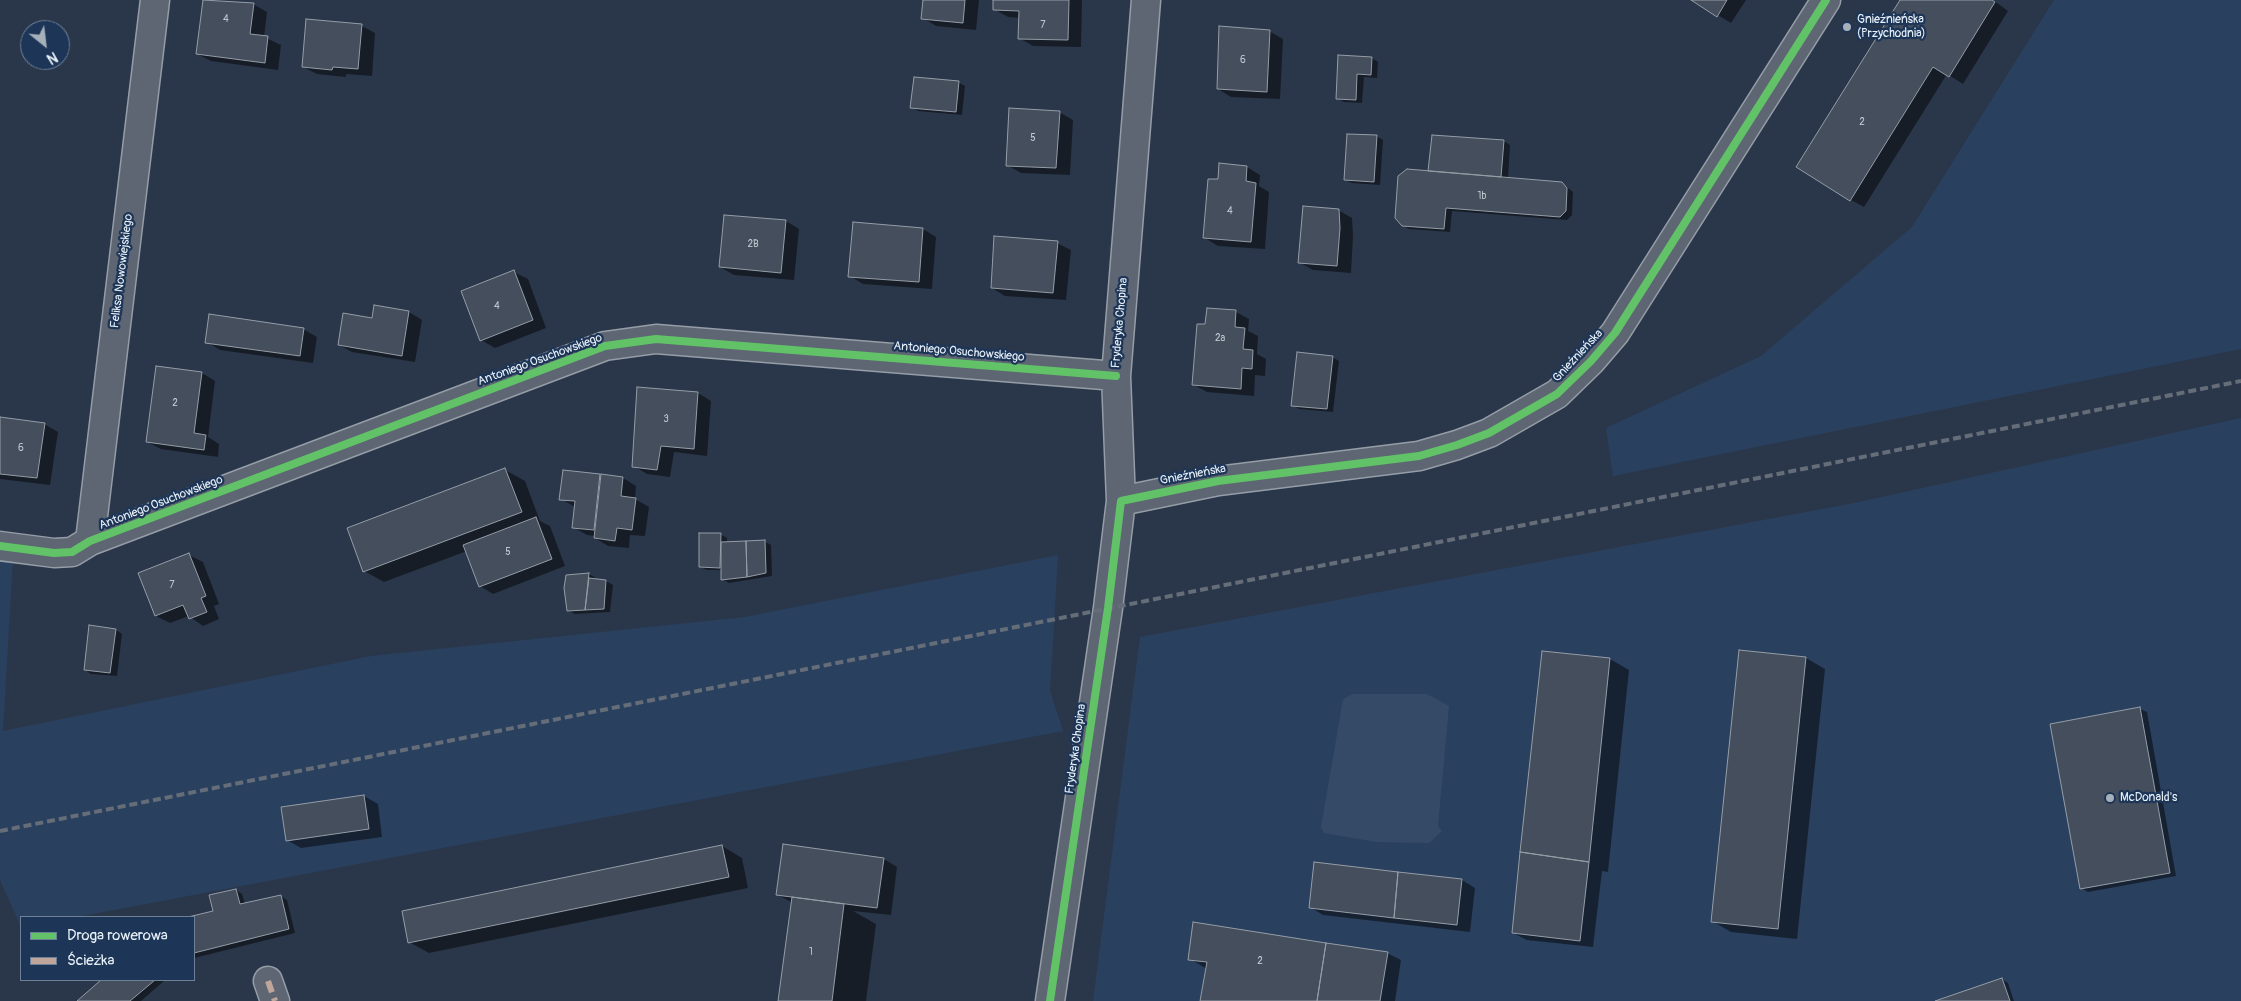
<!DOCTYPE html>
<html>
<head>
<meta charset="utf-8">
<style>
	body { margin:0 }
	#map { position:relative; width:2241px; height:1001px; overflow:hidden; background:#2a374a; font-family:Pangolin,sans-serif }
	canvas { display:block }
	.legend { position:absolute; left:20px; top:916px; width:175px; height:65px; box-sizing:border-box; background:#1d3557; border:1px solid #6e8097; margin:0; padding:6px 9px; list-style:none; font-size:15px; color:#e8f1f8 }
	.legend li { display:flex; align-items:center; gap:10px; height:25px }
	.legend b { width:25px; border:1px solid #6e8097 }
	.north { position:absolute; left:20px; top:20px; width:50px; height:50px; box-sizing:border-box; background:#1d3557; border:1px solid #6e8097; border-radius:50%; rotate:151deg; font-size:14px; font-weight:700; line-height:20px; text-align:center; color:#e8f1f8 }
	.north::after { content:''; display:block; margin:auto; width:18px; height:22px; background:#a6b0bb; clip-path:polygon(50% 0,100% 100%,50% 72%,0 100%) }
</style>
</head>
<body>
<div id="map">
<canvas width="2241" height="1001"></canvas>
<ul class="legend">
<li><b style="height:6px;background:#61c268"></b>Droga rowerowa</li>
<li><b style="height:6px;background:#c0a59a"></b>Ścieżka</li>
</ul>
<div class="north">N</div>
</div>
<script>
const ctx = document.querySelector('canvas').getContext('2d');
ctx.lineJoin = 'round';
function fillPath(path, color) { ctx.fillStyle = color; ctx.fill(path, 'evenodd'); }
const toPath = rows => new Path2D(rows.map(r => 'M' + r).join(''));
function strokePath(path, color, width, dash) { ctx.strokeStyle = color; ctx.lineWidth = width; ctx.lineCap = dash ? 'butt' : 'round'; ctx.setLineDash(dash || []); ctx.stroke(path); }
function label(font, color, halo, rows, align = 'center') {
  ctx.font = font + ' Pangolin,sans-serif'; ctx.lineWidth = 4.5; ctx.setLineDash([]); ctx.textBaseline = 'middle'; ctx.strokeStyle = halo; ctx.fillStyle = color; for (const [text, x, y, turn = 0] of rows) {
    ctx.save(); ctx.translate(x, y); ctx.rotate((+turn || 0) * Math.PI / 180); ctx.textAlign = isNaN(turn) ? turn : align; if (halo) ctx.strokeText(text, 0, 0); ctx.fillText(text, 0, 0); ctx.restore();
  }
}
const built = toPath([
	[2054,0,2241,0,2241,349,1613,476,1606,428,1761,356,1912,227],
	[2241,418,2241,1001,1093,1001,1140,637,1859,502],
	[1058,555,1050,691,1063,731,77,917,21,917,21,927,0,880,0,557,13,558,3,731,371,656,745,617]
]);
const green = toPath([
	[1353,694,1427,694,1449,706,1438,826,1442,831,1429,843,1376,842,1324,833,1321,827,1343,699]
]);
const shadow = toPath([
	[204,0,253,4,267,12,264,37,281,45,278,70,211,61,197,54],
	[924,0,979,0,976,30,936,26,923,18],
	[994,0,1082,0,1081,47,1033,46,1019,38,1020,18,1008,17,994,9],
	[1693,0,1746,0,1731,23],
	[1901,0,1993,0,2008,11,1963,84,1947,74,1864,207,1851,200],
	[307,21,362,26,375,33,372,76,346,74,346,77,317,74,303,67],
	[1269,31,1283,39,1280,99,1231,97,1218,89],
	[1340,56,1372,58,1378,62,1377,78,1364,77,1362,103,1344,102,1337,98],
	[958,82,965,86,962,115,918,111,912,107],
	[1059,112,1073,120,1070,175,1021,173,1007,165],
	[1376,136,1383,140,1380,185,1352,183,1345,180],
	[1433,137,1504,141,1510,145,1508,179,1562,183,1573,192,1572,215,1567,220,1452,211,1450,232,1409,229,1402,225,1429,172],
	[1247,167,1260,175,1259,186,1269,192,1265,249,1218,246,1205,238,1219,181],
	[1338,210,1352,218,1353,236,1351,273,1313,270,1299,262],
	[725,216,786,221,799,229,794,280,734,275,720,267],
	[854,223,923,229,936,237,932,289,863,284,850,276],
	[1057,243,1071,250,1066,300,1005,296,992,288],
	[514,272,528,279,546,328,495,348,481,340],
	[409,312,422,320,415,362,352,352,339,345,373,319],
	[1236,312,1249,319,1248,331,1258,336,1257,354,1266,359,1265,376,1255,375,1254,396,1207,392,1194,385,1207,326],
	[303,329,317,337,313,363,220,350,207,342],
	[1332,357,1339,361,1333,412,1299,409,1292,405],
	[202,373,215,381,208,437,219,444,218,457,161,449,147,442],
	[638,389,698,393,711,401,707,456,674,452,670,477,647,474,634,466],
	[0,419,44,424,58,432,50,485,0,479],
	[505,470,525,481,540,521,550,526,565,566,493,594,480,586,467,551,384,582,364,571],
	[564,471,623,478,636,486,635,499,649,507,645,536,630,535,629,548,608,546,595,538,595,536,587,535,573,527,575,507,561,499],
	[720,534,727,538,727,543,764,541,771,545,772,576,729,583,722,579,722,570,707,570,700,567],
	[189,555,203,562,219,604,214,606,219,619,203,626,189,616,170,623,156,616,139,574],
	[589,574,596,578,595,580,606,581,613,585,610,612,575,614,568,610,567,576],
	[90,627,116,630,122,634,117,676,91,674,85,670],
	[1806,658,1825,669,1797,939,1731,932,1712,921],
	[1610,659,1629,670,1608,872,1602,871,1593,947,1527,940,1513,933],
	[2140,709,2147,712,2176,876,2088,892,2081,888],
	[364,796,378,804,382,837,301,848,287,840,283,808],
	[722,846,742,858,748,888,429,953,409,942],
	[884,859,897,867,891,915,853,911,876,924,866,1001,780,1001,793,903,778,895],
	[1315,864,1462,880,1475,888,1470,932,1323,915,1310,907],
	[236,890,242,894,245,904,281,896,287,900,295,933,194,958,193,917,215,912],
	[1387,953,1401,960,1395,1001,1202,1001,1207,969,1190,959],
	[2002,979,2008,983,2014,1001,1938,1001],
	[103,980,165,980,141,1001,79,1001]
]);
const building = toPath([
	[203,0,254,3,250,34,268,36,265,63,196,54,203,0],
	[923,0,965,0,963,23,921,19,923,0],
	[993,0,1069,0,1068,40,1018,39,1019,11,993,10,993,0],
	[1691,0,1727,0,1717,17,1691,0],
	[1900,0,1992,0,1995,2,1949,77,1933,67,1850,201,1796,167,1900,0],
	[306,19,362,24,358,69,333,67,332,70,302,67,306,19],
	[1219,26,1270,30,1267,92,1217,89,1219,26],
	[1338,55,1372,57,1371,75,1357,74,1356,100,1336,99,1338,55],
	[914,77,959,81,956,112,910,108,914,77],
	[1009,108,1060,111,1056,168,1006,166,1009,108],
	[1347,134,1377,135,1374,182,1344,180,1347,134],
	[1432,135,1504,140,1501,177,1428,171,1432,135],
	[1219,163,1247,166,1246,181,1256,183,1251,242,1203,238,1208,179,1218,179,1219,163],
	[1407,169,1562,182,1567,188,1566,211,1560,217,1446,208,1444,229,1402,226,1395,218,1398,176,1407,169],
	[1303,206,1339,209,1340,228,1337,266,1298,263,1303,206],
	[724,215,786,220,781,273,719,267,724,215],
	[853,222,923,228,919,282,848,277,853,222],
	[994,236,1058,241,1053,293,991,288,994,236],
	[514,270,533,320,480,341,461,291,514,270],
	[374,305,409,311,402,356,338,345,343,313,372,318,374,305],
	[1207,308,1236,310,1235,327,1245,328,1243,349,1253,350,1252,369,1242,368,1241,389,1192,385,1197,324,1205,324,1207,308],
	[209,314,304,328,300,356,205,343,209,314],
	[1297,352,1333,356,1327,409,1291,406,1297,352],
	[156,366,202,372,194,433,206,435,204,450,146,442,156,366],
	[637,387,698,392,694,449,661,446,657,470,632,467,637,387],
	[0,417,45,423,37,478,0,474,0,417],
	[505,468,522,512,363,572,347,528,505,468],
	[563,470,600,474,594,530,572,528,575,501,559,500,563,470],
	[601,474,623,477,621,496,636,498,632,530,617,528,615,541,594,538,601,474],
	[536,517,552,559,479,587,463,545,536,517],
	[699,533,721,533,720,568,699,567,699,533],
	[765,540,766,573,747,577,746,541,765,540],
	[746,541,747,577,721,580,721,542,746,541],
	[189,553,206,596,201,598,207,612,189,619,183,605,155,616,138,573,189,553],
	[589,573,585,610,567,611,564,588,566,575,589,573],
	[589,578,606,580,604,609,585,610,589,578],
	[89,625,116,629,110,673,84,670,89,625],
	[1739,650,1806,657,1778,929,1711,922,1739,650],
	[1542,651,1610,658,1589,862,1520,852,1542,651],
	[2140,707,2170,873,2080,889,2050,724,2140,707],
	[364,795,369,829,286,841,281,807,364,795],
	[783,844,884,858,877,908,776,895,783,844],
	[722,845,729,877,408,943,402,911,722,845],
	[1520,852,1589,862,1580,941,1512,933,1520,852],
	[1314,862,1398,872,1394,918,1309,908,1314,862],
	[1398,872,1462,879,1457,925,1394,918,1398,872],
	[236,889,240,904,281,895,289,929,194,953,194,917,188,917,213,911,209,895,236,889],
	[792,897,844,904,832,1001,778,1001,792,897],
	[1193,922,1326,943,1317,1001,1200,1001,1207,962,1188,960,1193,922],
	[1326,943,1388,952,1380,1001,1317,1001,1326,943],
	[2002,978,2010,1001,1935,1001,2002,978],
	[101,980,155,980,130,1001,77,1001,101,980]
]);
const minor = toPath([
	[1121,501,1218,481,1419,456,1457,445,1489,433,1557,394,1591,361,1615,333,1826,0],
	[90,541,155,0],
	[0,546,54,553,72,552,90,541,605,346,656,339,1116,376],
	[268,981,275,1001],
	[1050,1001,1108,608,1121,501,1116,376,1146,0]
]);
const rail = toPath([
	[0,831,2241,381]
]);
const quiet = toPath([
	[268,981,275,1001]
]);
const cycleway = toPath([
	[0,546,54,553,72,552,90,541,605,346,656,339,1116,376],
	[1050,1001,1108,608,1121,501,1218,481,1419,456,1457,445,1489,433,1557,394,1591,361,1615,333,1826,0]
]);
const markers = [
	[1847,27,5,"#a6b0bb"],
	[2110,798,5,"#a6b0bb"]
];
const numberNames = [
	["4",226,19],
	["7",1043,25],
	["6",1243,60],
	["2",1862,122],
	["5",1033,138],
	["1b",1482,196],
	["4",1230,211],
	["2B",753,244],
	["4",497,306],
	["2a",1220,338],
	["2",175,403],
	["3",666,419],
	["6",21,448],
	["5",508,552],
	["7",172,585],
	["1",811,952],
	["2",1260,961]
];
const poiNames = [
	["Gnieźnieńska",1857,20],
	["(Przychodnia)",1857,34],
	["McDonald's",2120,798]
];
const streetNames = [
	["Feliksa Nowowiejskiego",122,271,-83],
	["Fryderyka Chopina",1120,323,-85],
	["Antoniego Osuchowskiego",959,352,5],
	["Gnieźnieńska",1578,356,-47],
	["Antoniego Osuchowskiego",540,360,-20],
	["Gnieźnieńska",1193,475,-11],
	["Antoniego Osuchowskiego",161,503,-21],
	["Fryderyka Chopina",1076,749,-82]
];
fillPath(built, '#2a405f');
fillPath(green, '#354a67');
fillPath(shadow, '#0007');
fillPath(building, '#444e5c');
strokePath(building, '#959da7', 1);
strokePath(minor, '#959da7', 31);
strokePath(minor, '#5d6672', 28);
strokePath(rail, '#656d78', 4, [8, 4]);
strokePath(quiet, '#c0a59a', 6, [12, 6]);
strokePath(cycleway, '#61c268', 8);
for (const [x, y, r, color] of markers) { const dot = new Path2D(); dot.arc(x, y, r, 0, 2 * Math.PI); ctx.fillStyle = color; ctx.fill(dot); strokePath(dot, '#1d3557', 2); }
label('10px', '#bfc8d1', null, numberNames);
label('12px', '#e8f1f8', '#1d3557', poiNames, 'left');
label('12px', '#e8f1f8', '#1d3557', streetNames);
</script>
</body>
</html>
